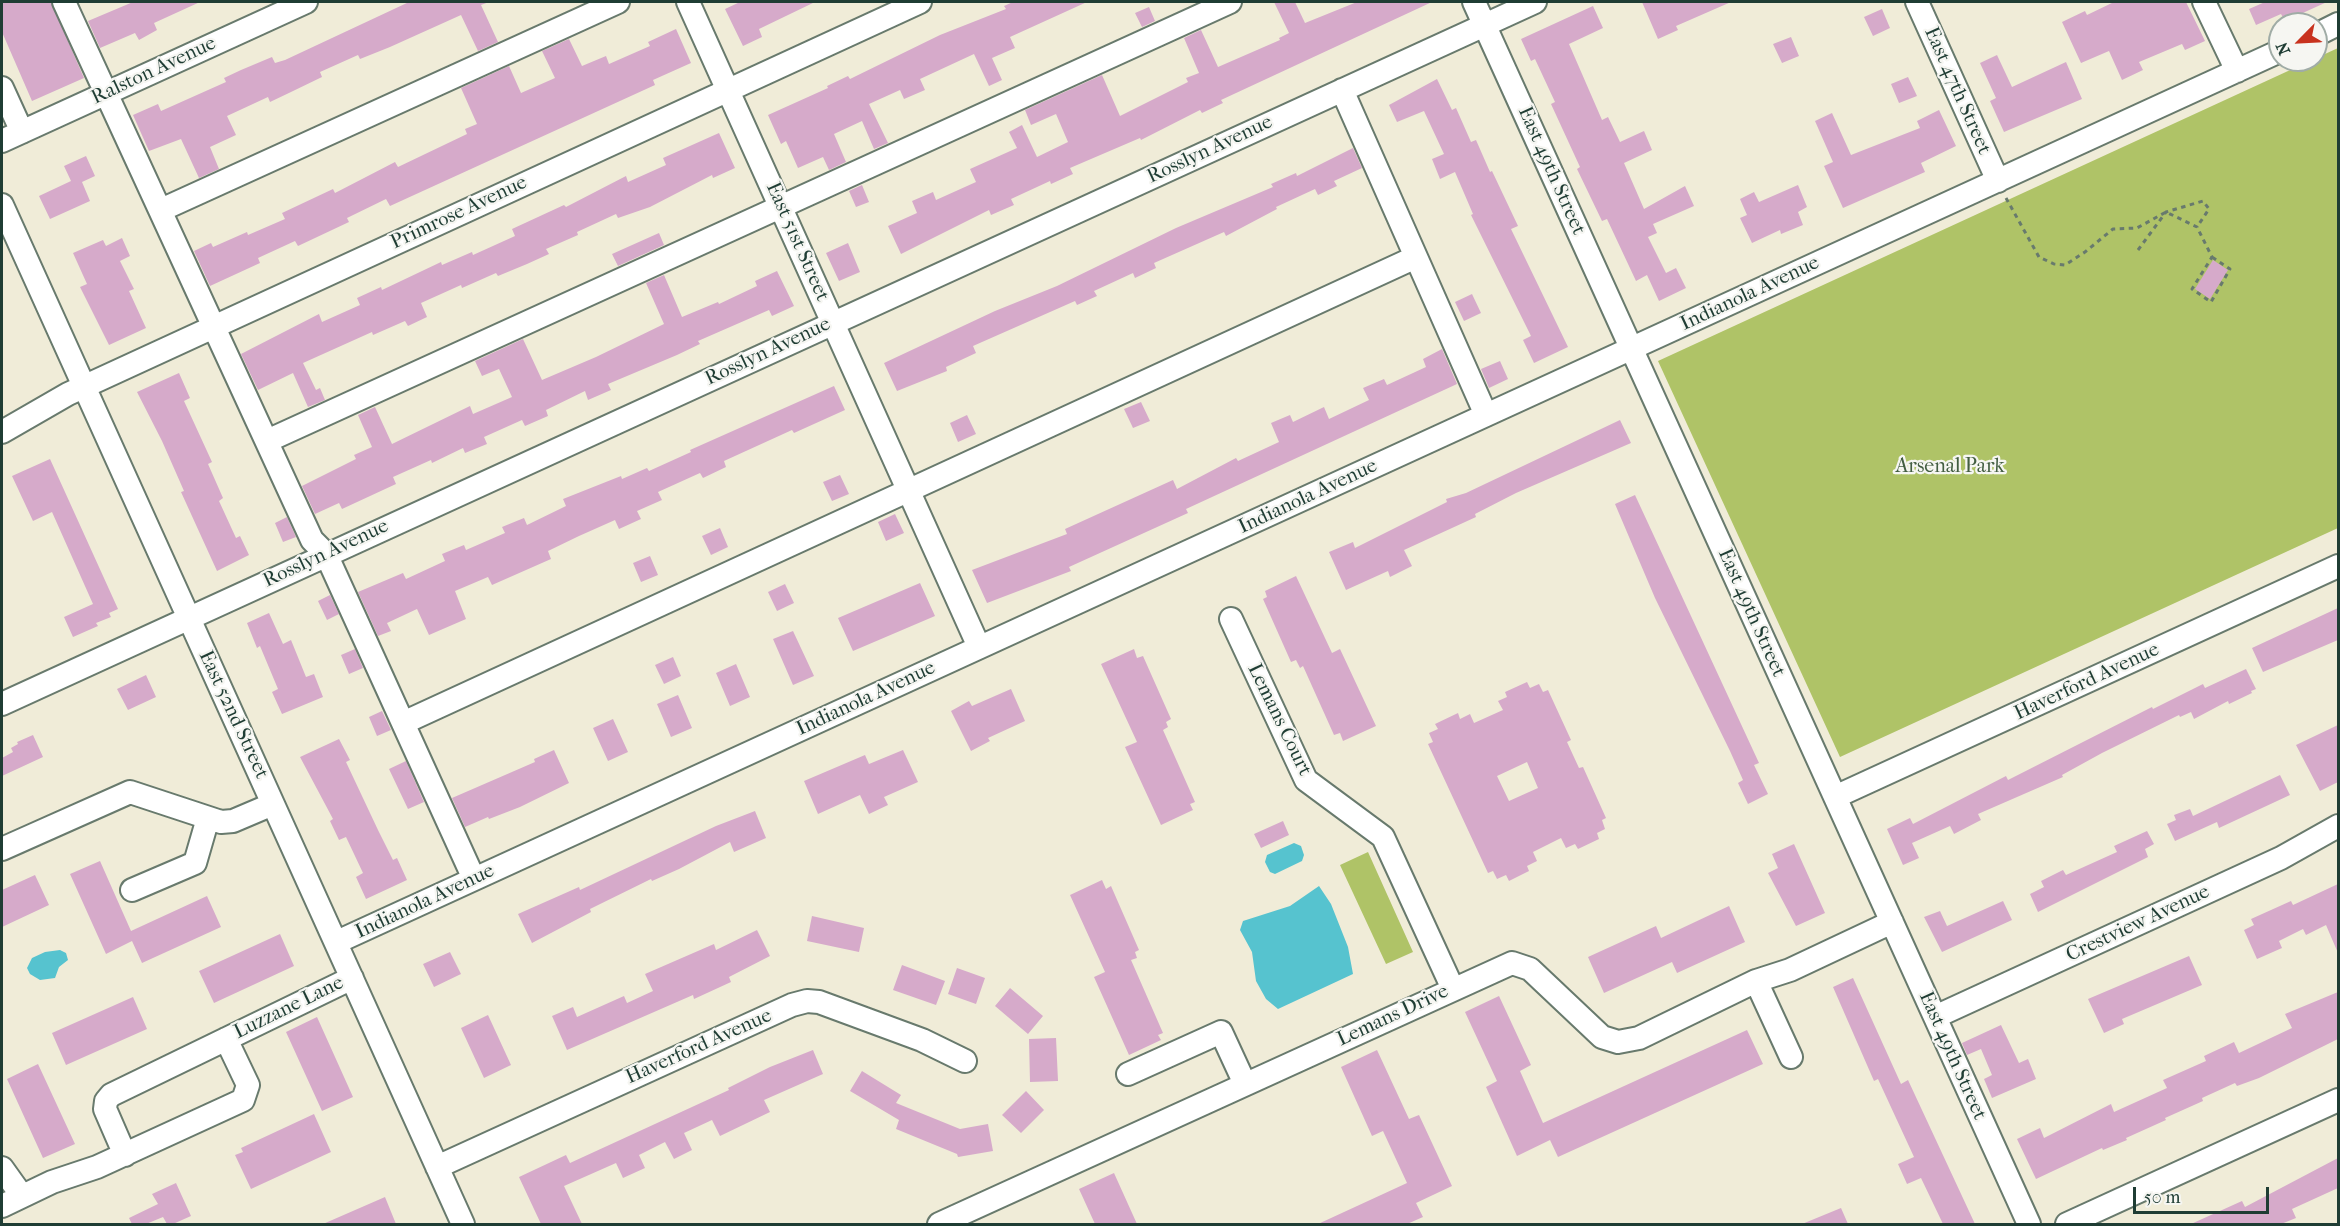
<!DOCTYPE html>
<html>
<head>
<meta charset="utf-8">
<style>
	body { margin:0 }
	#map { position:relative; width:2340px; height:1226px; overflow:hidden; background:#f0ecd8; font-family:"IM FELL French Canon",serif }
	canvas { display:block }
	.frame { position:absolute; inset:0; border:3px solid #1f3d34; pointer-events:none }
	.north { position:absolute; left:2268px; top:12px; width:60px; height:60px; box-sizing:border-box; background:#f6f6f2; border:2px solid #a0aca6; border-radius:50%; rotate:246deg; font-size:16px; font-weight:700; line-height:24px; text-align:center; color:#1f3d34 }
	.north::after { content:''; display:block; margin:auto; width:21px; height:27px; background:#c8321e; clip-path:polygon(50% 0,100% 100%,50% 72%,0 100%) }
	.scale { position:absolute; left:2133px; top:1187px; width:136px; height:27px; box-sizing:border-box; border:3px solid #1f3d34; border-top:0; padding-left:8px; font-size:18px; line-height:21px; white-space:nowrap; color:#1f3d34; -webkit-text-stroke:4px #f6f6f2; paint-order:stroke }
</style>
</head>
<body>
<div id="map">
<canvas width="2340" height="1226"></canvas>
<div class="frame"></div>
<div class="north">N</div>
<div class="scale">50 m</div>
</div>
<script>
const ctx = document.querySelector('canvas').getContext('2d');
ctx.lineJoin = 'round';
function fillPath(path, color) { ctx.fillStyle = color; ctx.fill(path, 'evenodd'); }
const toPath = rows => new Path2D(rows.map(r => 'M' + r).join(''));
function strokePath(path, color, width, dash) { ctx.strokeStyle = color; ctx.lineWidth = width; ctx.lineCap = dash ? 'butt' : 'round'; ctx.setLineDash(dash || []); ctx.stroke(path); }
function label(font, color, halo, rows, align = 'center') {
  ctx.font = font + ' "IM FELL French Canon",serif'; ctx.lineWidth = 4.5; ctx.setLineDash([]); ctx.textBaseline = 'middle'; ctx.strokeStyle = halo; ctx.fillStyle = color; for (const [text, x, y, turn = 0] of rows) {
    ctx.save(); ctx.translate(x, y); ctx.rotate((+turn || 0) * Math.PI / 180); ctx.textAlign = isNaN(turn) ? turn : align; if (halo) ctx.strokeText(text, 0, 0); ctx.fillText(text, 0, 0); ctx.restore();
  }
}
const green = toPath([
	[2338,48,2338,528,1840,757,1658,361],
	[1368,852,1413,952,1386,964,1340,865]
]);
const water = toPath([
	[1294,843,1301,846,1304,855,1302,861,1275,874,1270,872,1265,862,1267,855],
	[1319,886,1331,904,1348,947,1353,974,1278,1009,1266,999,1256,981,1252,952,1240,930,1243,921,1290,906],
	[60,950,66,953,68,960,59,967,55,978,40,980,30,974,27,968,32,958,45,952]
]);
const building = toPath([
	[2,2,51,2,84,78,32,101,2,32],
	[133,2,200,2,154,23,157,30,139,40,135,33,100,48,88,21],
	[409,2,489,2,481,5,498,42,478,51,461,15,390,47,360,59,358,55,320,72,322,77,291,92,270,102,268,97,227,116,236,135,210,147,219,169,199,178,181,139,149,151,133,115,158,104,161,111,226,82,224,78,241,70,272,57,275,63,285,60],
	[740,2,815,2,759,29,762,37,743,46,725,9],
	[1013,2,1087,2,1010,37,1015,48,992,58,1002,80,989,86,974,54,920,79,925,90,904,99,900,90,869,104,888,143,874,149,862,121,834,134,846,162,829,170,823,157,798,168,786,141,781,144,768,115,828,88,827,86,848,76,850,79,940,35,1006,9,1004,6],
	[1274,2,1295,2,1305,23,1357,2,1432,2,1221,100,1223,103,1202,113,1200,110,1141,140,1140,138,1070,168,1073,174,1051,184,1050,181,1011,199,1014,205,991,215,989,210,901,254,888,226,917,213,912,201,933,192,936,200,976,182,970,169,1017,148,1009,132,1022,125,1037,157,1068,142,1056,114,1031,125,1025,110,1102,75,1120,116,1188,82,1186,78,1199,73,1184,38,1201,30,1218,67,1280,40,1279,38,1289,33],
	[1642,2,1731,2,1676,26,1678,30,1658,39],
	[2114,2,2186,2,2205,41,2185,50,2182,44,2139,62,2143,70,2122,80,2109,51,2081,63,2062,22,2085,11,2087,15],
	[2265,2,2327,2,2285,21,2281,14,2256,25,2249,9],
	[1593,6,1603,28,1569,44,1602,120,1608,117,1620,142,1644,131,1652,150,1624,163,1644,209,1685,186,1694,206,1653,224,1657,233,1648,237,1666,273,1676,268,1686,288,1659,301,1647,275,1636,281,1607,219,1602,221,1577,169,1580,167,1551,104,1555,102,1535,59,1531,61,1521,39],
	[1149,7,1155,21,1142,27,1135,13],
	[1882,9,1890,28,1873,36,1864,17],
	[676,29,691,63,653,80,655,85,390,206,386,199,347,218,349,222,298,246,295,241,258,258,260,263,210,286,194,251,211,243,213,247,247,232,248,235,285,219,282,213,333,189,335,193,395,162,398,167,467,134,465,129,477,124,461,88,509,66,521,93,555,78,542,51,569,39,582,66,606,56,609,64,650,46,648,42],
	[1791,37,1799,56,1782,63,1773,44],
	[1997,55,2012,87,2066,62,2082,99,2004,132,1990,101,1996,98,1980,63],
	[1908,77,1917,96,1899,103,1891,84],
	[1437,79,1452,110,1456,108,1471,142,1476,140,1490,172,1492,171,1518,226,1511,229,1568,347,1534,363,1523,340,1531,336,1471,215,1473,214,1455,172,1440,179,1432,159,1444,154,1424,111,1397,122,1389,105],
	[1939,110,1956,146,1921,163,1925,172,1843,208,1824,166,1833,162,1815,121,1832,113,1851,155,1920,128,1917,121],
	[719,133,735,168,713,178,712,175,650,207,618,218,616,214,577,232,578,235,546,249,549,254,527,264,498,276,496,273,462,288,461,285,421,303,427,317,408,326,405,321,373,335,372,332,303,363,316,390,320,388,325,400,308,407,293,373,258,390,241,354,319,314,322,322,360,305,357,298,381,287,382,290,441,262,442,265,472,252,473,255,515,236,512,229,564,205,566,207,626,176,628,182,666,165,663,158],
	[1353,148,1362,168,1334,181,1337,186,1318,195,1315,189,1276,207,1277,209,1226,236,1224,232,1154,263,1156,268,1135,278,1133,273,1094,291,1097,296,1077,305,1075,301,973,346,976,353,946,367,947,371,897,391,884,363,995,311,1057,286,1176,228,1273,187,1271,184,1296,173,1297,176],
	[86,156,95,176,82,182,90,201,50,219,39,196,71,181,64,166],
	[862,185,869,202,856,207,849,191],
	[1798,185,1807,207,1798,212,1803,225,1781,234,1780,230,1752,243,1740,218,1747,215,1740,199,1754,192,1759,202],
	[659,233,664,245,618,266,612,254],
	[122,238,130,256,120,261,134,289,129,291,146,328,109,345,80,287,87,284,73,253,103,240,106,246],
	[848,243,860,272,839,281,826,253],
	[2213,260,2228,270,2210,299,2195,289],
	[777,271,794,306,772,316,769,310,698,341,700,344,677,355,608,384,611,390,588,400,585,391,546,410,548,416,525,426,522,420,484,437,487,444,465,453,463,448,432,463,431,460,393,477,396,484,342,509,339,503,315,514,302,486,356,459,354,455,372,447,358,415,375,407,392,444,470,406,473,414,512,397,499,369,482,376,475,361,523,339,542,380,596,357,664,324,646,283,664,275,682,317,718,302,719,304,757,286,755,281],
	[1472,294,1481,313,1464,321,1455,302],
	[1442,349,1457,384,1186,509,1188,513,1069,567,1071,571,987,603,972,570,1067,534,1065,529,1173,480,1177,489,1236,458,1238,461,1279,442,1271,423,1290,415,1293,422,1324,407,1329,419,1369,400,1363,388,1384,379,1387,385,1426,367,1423,359],
	[1500,361,1508,379,1489,388,1481,369],
	[179,373,190,398,184,401,212,462,208,464,223,498,219,501,236,538,240,536,249,555,217,571,181,492,184,491,162,441,137,392],
	[834,386,845,410,794,433,792,430,724,461,726,467,703,478,700,473,658,492,662,500,637,511,641,519,619,529,615,520,579,536,548,551,551,559,492,585,488,577,455,591,466,619,429,635,417,609,387,623,391,631,378,636,358,592,403,573,406,579,445,561,442,554,464,545,466,550,505,533,502,527,524,518,527,525,566,506,563,499,621,476,622,479,647,468,649,471,691,452,690,450],
	[1141,402,1150,421,1133,428,1124,409],
	[967,415,976,434,958,442,950,423],
	[1620,420,1631,443,1516,493,1475,514,1476,517,1404,550,1412,566,1390,577,1388,571,1346,590,1329,552,1353,542,1355,548,1447,502,1446,499,1466,493],
	[50,459,118,609,109,613,111,617,96,623,98,626,73,637,64,617,93,604,52,512,33,521,12,476],
	[840,475,849,494,832,501,823,482],
	[1635,495,1759,763,1754,765,1768,794,1748,804,1738,783,1743,780,1730,751,1655,598,1615,504],
	[895,514,904,533,886,541,878,522],
	[287,517,296,537,283,542,275,523],
	[720,528,728,547,711,555,702,536],
	[650,556,658,575,641,582,633,563],
	[1296,576,1332,653,1340,649,1376,726,1343,741,1340,733,1334,735,1303,666,1300,668,1296,660,1291,662,1263,599,1267,597,1265,591],
	[920,583,935,616,853,651,838,618],
	[785,584,794,603,777,611,768,592],
	[330,595,339,614,327,620,318,601],
	[2338,608,2338,640,2263,672,2252,648],
	[269,613,283,644,291,640,306,677,314,674,323,697,282,714,272,692,278,689,260,646,257,648,247,623],
	[793,631,814,676,793,685,773,639],
	[355,649,363,668,349,674,341,655],
	[1134,649,1137,658,1143,656,1171,719,1166,722,1168,727,1163,730,1195,802,1190,804,1193,810,1161,825,1125,747,1137,742,1101,664],
	[673,657,681,676,664,684,655,665],
	[736,664,750,697,730,706,716,673],
	[2246,669,2256,689,2251,691,2252,693,2229,704,2228,701,2194,719,2191,712,2180,717,2179,715,2102,753,2062,775,2063,777,1978,814,1981,820,1954,834,1950,826,1912,843,1919,858,1903,865,1887,829,1910,818,1913,824,2006,776,2008,780,2152,707,2153,709,2203,684,2205,688],
	[146,675,156,697,128,710,117,689],
	[1527,682,1530,688,1539,684,1543,692,1548,690,1571,740,1567,742,1579,768,1583,767,1606,818,1602,820,1605,829,1597,833,1599,839,1578,849,1575,844,1566,848,1561,838,1533,852,1537,861,1527,866,1529,871,1509,881,1506,875,1497,879,1493,871,1488,873,1428,744,1433,742,1429,733,1438,729,1435,724,1458,713,1460,719,1470,714,1474,723,1503,710,1498,701,1507,697,1505,692],
	[1527,762,1538,788,1509,801,1497,776],
	[1011,689,1025,721,988,738,990,741,971,751,951,711,969,701,972,706],
	[678,695,692,728,671,737,657,704],
	[382,711,391,730,377,736,369,717],
	[613,719,628,752,608,761,593,728],
	[2338,725,2338,782,2320,791,2296,745],
	[33,735,43,757,2,776,2,758,13,752,11,748,18,744,17,742],
	[339,739,350,760,346,762,378,830,393,860,397,858,407,880,366,899,356,877,363,873,346,837,339,840,330,821,333,819,300,757],
	[554,750,569,783,520,807,489,819,488,817,465,827,452,798,535,762,534,759],
	[903,750,918,782,884,797,888,805,869,814,860,795,818,814,804,781,865,755,869,764],
	[406,761,424,802,408,809,389,769],
	[2280,775,2290,795,2219,828,2217,822,2175,841,2167,824,2176,820,2174,815,2190,809,2193,816],
	[755,811,766,838,734,852,730,842,679,869,652,881,651,879,590,909,591,912,532,943,518,914,579,887,580,890,716,826],
	[1283,821,1289,835,1261,848,1254,834],
	[2147,831,2154,844,2145,849,2148,857,2038,912,2030,894,2044,887,2041,881,2063,870,2066,875,2117,852,2114,846],
	[1794,844,1825,913,1796,926,1768,873,1778,868,1772,854],
	[100,861,131,931,207,896,221,927,142,963,132,941,106,954,70,874],
	[35,875,49,905,2,927,2,890],
	[1102,880,1106,889,1111,886,1139,950,1135,952,1137,958,1131,960,1163,1033,1158,1035,1161,1040,1129,1055,1094,977,1105,972,1070,895],
	[2338,884,2338,953,2326,925,2306,935,2303,929,2279,941,2282,948,2257,959,2244,930,2254,925,2251,919,2291,901,2293,905],
	[2003,901,2012,920,1942,952,1924,917,1940,911,1947,926],
	[1729,906,1745,942,1677,973,1672,962,1604,993,1588,957,1656,926,1661,938],
	[812,916,864,928,859,952,807,941],
	[757,930,770,956,729,977,731,982,694,999,693,995,567,1050,552,1016,573,1007,577,1017,624,996,627,1003,653,991,645,974,714,944,716,950],
	[280,934,294,966,214,1003,199,971],
	[450,952,461,974,434,987,423,964],
	[2189,956,2202,985,2122,1019,2124,1024,2104,1033,2088,999],
	[902,965,945,981,936,1005,893,990],
	[957,968,985,978,976,1004,948,994],
	[1853,978,1901,1084,1908,1080,1975,1224,1943,1224,1921,1178,1907,1184,1898,1164,1914,1157,1878,1079,1874,1081,1833,987],
	[1010,988,1043,1016,1028,1034,995,1006],
	[2338,992,2338,1039,2259,1078,2237,1086,2235,1083,2202,1098,2203,1101,2165,1118,2166,1120,2126,1138,2127,1140,2103,1150,2102,1148,2036,1179,2017,1139,2040,1128,2044,1138,2111,1104,2114,1112,2167,1088,2163,1080,2206,1061,2204,1056,2234,1042,2239,1053,2292,1028,2285,1014],
	[1499,996,1531,1065,1520,1071,1543,1123,1747,1030,1763,1064,1558,1157,1550,1140,1517,1156,1486,1087,1497,1081,1465,1012],
	[133,997,147,1029,66,1065,52,1033],
	[488,1015,511,1065,484,1078,461,1028],
	[317,1017,353,1097,322,1111,286,1032],
	[2001,1025,2019,1063,2028,1059,2036,1079,1992,1098,1984,1079,1992,1075,1981,1049,1967,1055,1962,1043],
	[1056,1038,1058,1081,1030,1082,1029,1039],
	[813,1050,823,1074,764,1100,770,1112,720,1136,712,1120,684,1133,692,1150,674,1159,665,1142,639,1155,645,1168,623,1178,616,1163,564,1186,582,1224,541,1224,519,1177,566,1155,570,1163,729,1090,728,1088,770,1067],
	[1377,1050,1409,1119,1419,1115,1452,1186,1416,1203,1423,1217,1407,1224,1318,1224,1407,1183,1383,1131,1372,1136,1341,1067],
	[38,1064,75,1144,43,1158,7,1079],
	[862,1071,901,1095,896,1103,960,1129,988,1124,993,1151,958,1157,957,1154,896,1129,899,1120,850,1091],
	[1026,1091,1044,1110,1021,1133,1002,1115],
	[314,1114,331,1152,251,1189,235,1155,243,1152,241,1148],
	[2338,1158,2338,1188,2292,1209,2296,1218,2281,1224,2191,1224,2242,1201,2245,1207],
	[1114,1173,1137,1224,1095,1224,1079,1189],
	[176,1183,191,1216,173,1224,167,1224,163,1217,146,1224,132,1224,129,1218,158,1204,152,1194],
	[385,1197,396,1224,323,1224],
	[1841,1208,1848,1224,1802,1224]
]);
const path = toPath([
	[2006,198,2039,257,2054,264,2065,265,2085,252,2113,229,2137,228,2166,212,2197,227,2212,257,2192,289,2211,302,2230,269,2212,257],
	[2138,250,2166,212,2203,201,2209,209,2197,227]
]);
const minor = toPath([
	[64,2,312,540,326,554,474,879],
	[688,2,979,647],
	[1474,2,2029,1224],
	[1917,2,1998,181],
	[2204,2,2237,71],
	[2316,35,2338,24],
	[2,88,22,132],
	[1342,90,1486,415],
	[2,141,306,2],
	[2,205,463,1224],
	[161,210,618,2],
	[2,432,68,394,920,2],
	[267,441,1230,2],
	[1231,619,1306,780,1383,837,1453,989],
	[2,704,1535,2],
	[403,723,1416,257],
	[1835,797,2338,566],
	[2,849,130,792,221,822,233,821,273,804],
	[132,890,195,863,208,818],
	[337,942,2280,51],
	[1756,981,1790,970,1892,922],
	[1935,1017,2281,858,2338,826],
	[1128,1074,1221,1032,1245,1084],
	[125,1155,105,1109,106,1101,111,1095,352,978],
	[437,1167,792,1005,807,1001,819,1002,922,1040,965,1061],
	[2,1168,22,1196],
	[2,1206,52,1182,97,1167,243,1100,248,1085,226,1039],
	[939,1224,1512,963,1530,969,1602,1037,1618,1042,1639,1038,1756,981,1791,1057],
	[2067,1224,2338,1100]
]);
const streetNames = [
	["Ralston Avenue",154,71,-25],
	["East 47th Street",1957,91,66],
	["Rosslyn Avenue",1210,150,-25],
	["East 49th Street",1551,171,66],
	["Primrose Avenue",459,213,-25],
	["East 51st Street",797,242,66],
	["Indianola Avenue",1750,294,-25],
	["Rosslyn Avenue",768,352,-25],
	["Indianola Avenue",1308,497,-25],
	["Rosslyn Avenue",326,554,-25],
	["East 49th Street",1751,613,66],
	["Haverford Avenue",2087,682,-25],
	["Indianola Avenue",866,699,-25],
	["East 52nd Street",233,715,65],
	["Lemans Court",1279,720,64],
	["Indianola Avenue",425,902,-25],
	["Crestview Avenue",2138,924,-25],
	["Luzzane Lane",289,1008,-26],
	["Lemans Drive",1393,1016,-25],
	["Haverford Avenue",699,1047,-24],
	["East 49th Street",1952,1056,66]
];
const parkNames = [
	["Arsenal Park",1950,467]
];
fillPath(green, '#afc367');
fillPath(water, '#56c3cf');
fillPath(building, '#d6aaca');
strokePath(minor, '#687a6d', 26);
strokePath(path, '#687a6d', 3, [4.5, 4.5]);
strokePath(minor, '#fff', 22);
label('20px', '#1f3d34', '#f6f6f2', streetNames);
label('20px', '#435e41', '#f6f6f2', parkNames);
</script>
</body>
</html>
